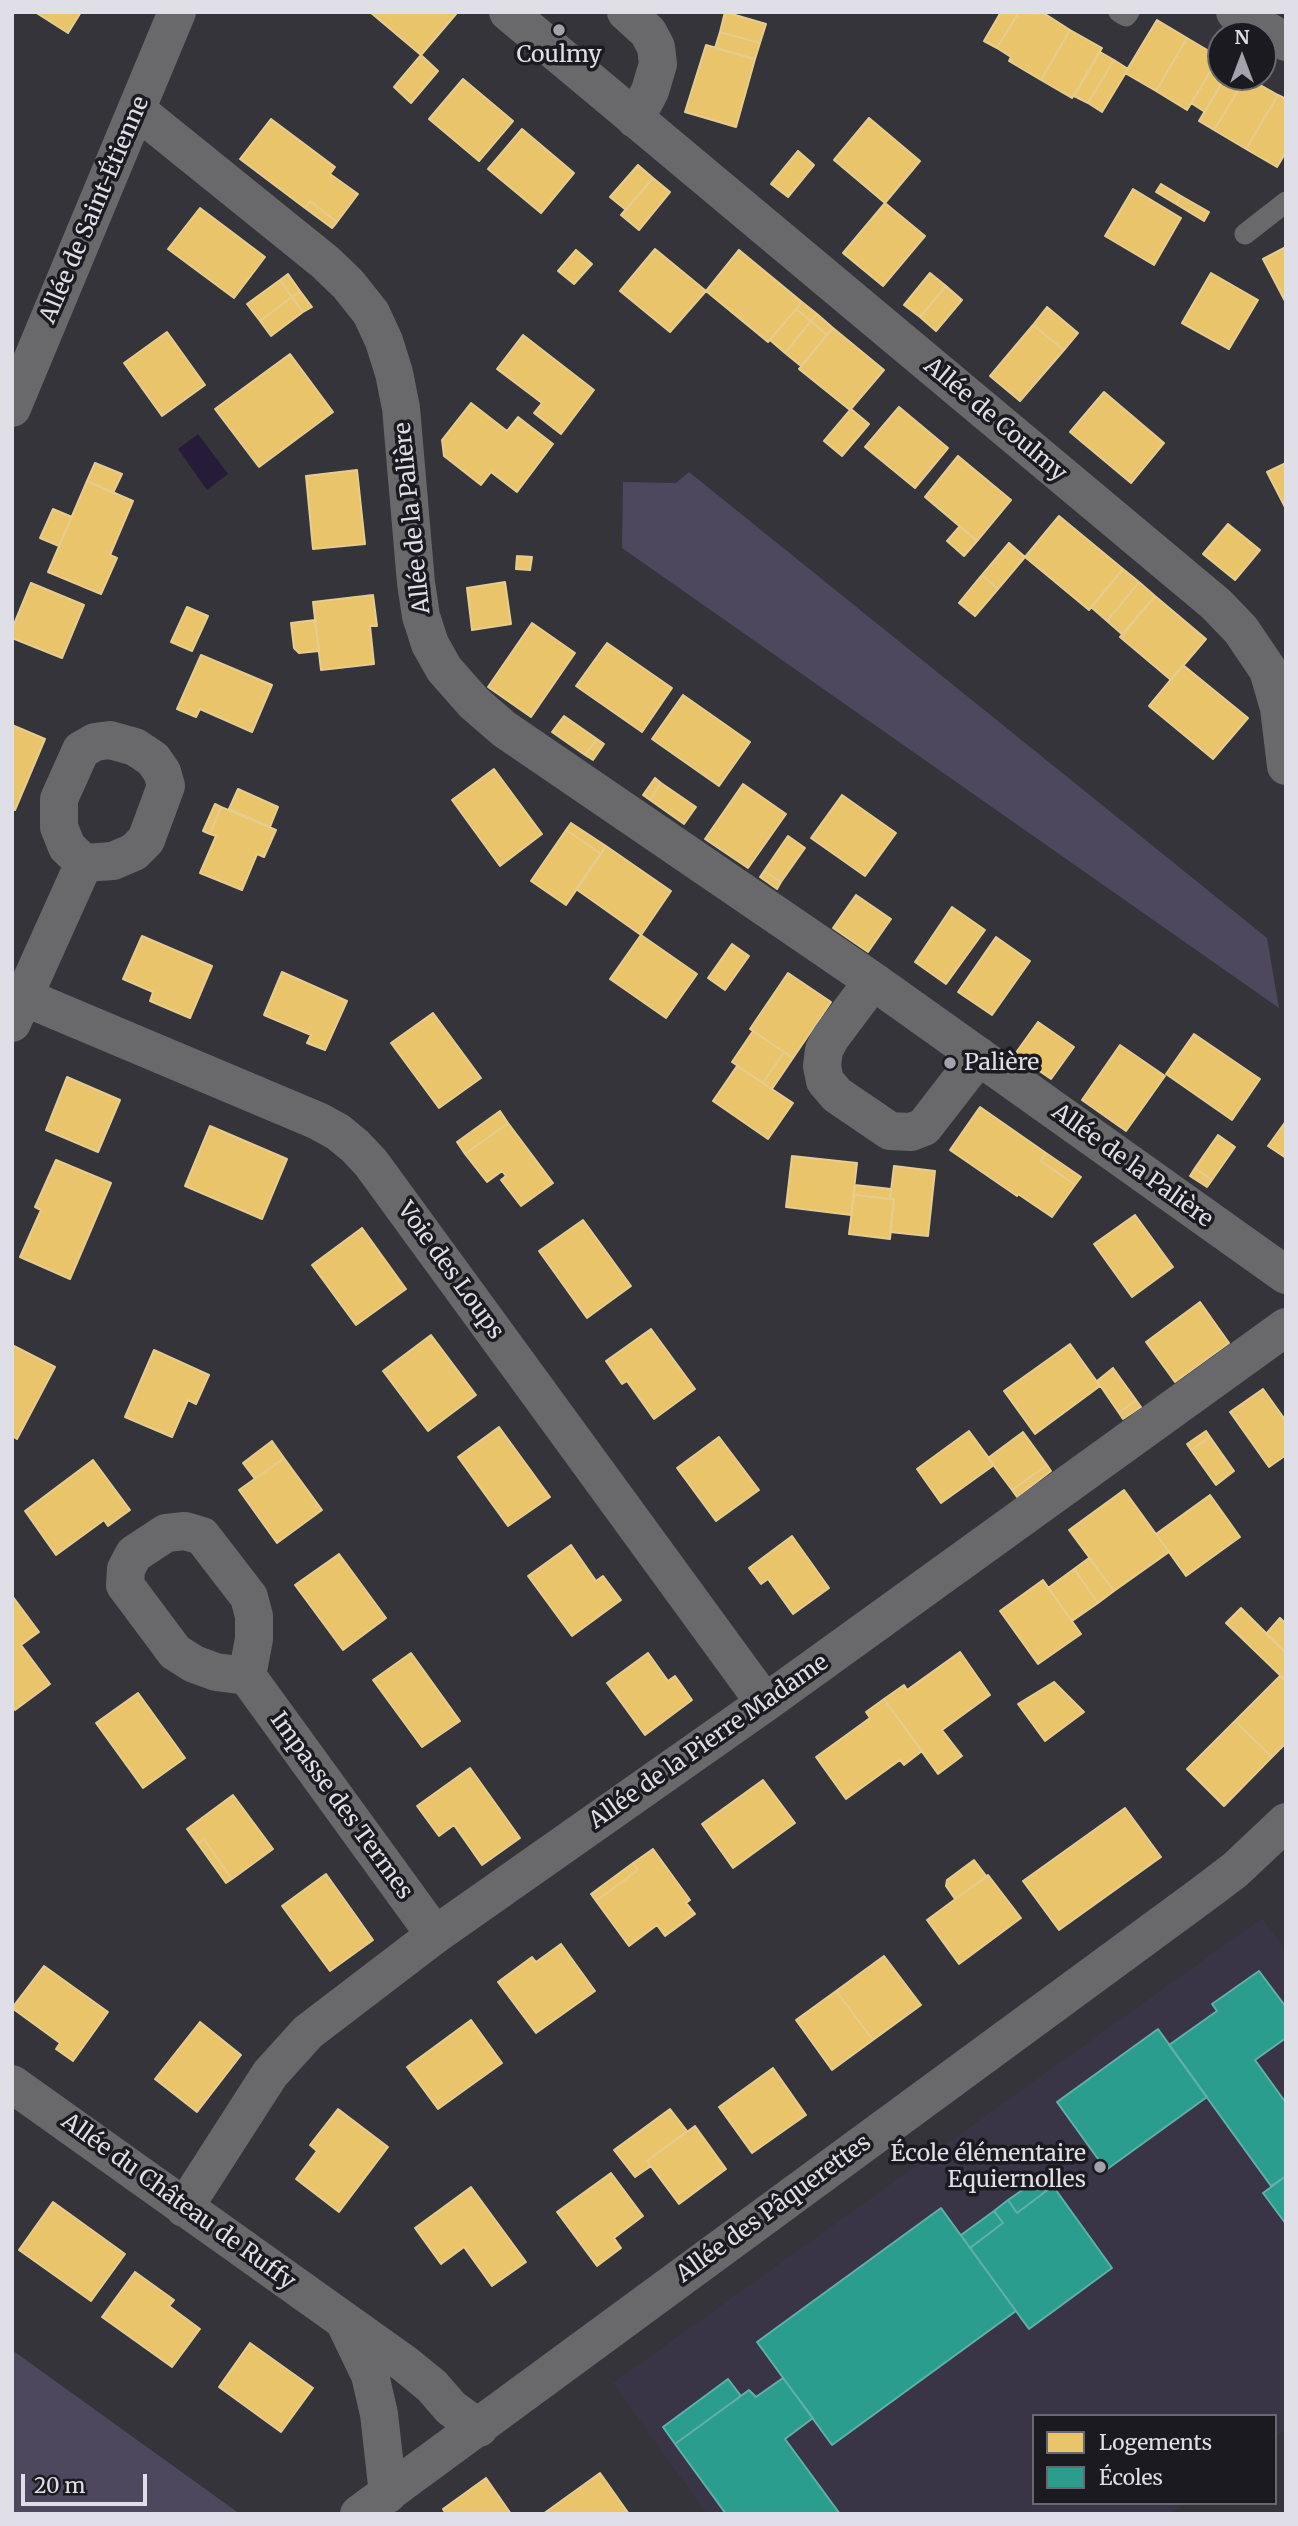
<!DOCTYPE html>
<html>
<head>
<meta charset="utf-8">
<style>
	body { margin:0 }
	#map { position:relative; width:1298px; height:2526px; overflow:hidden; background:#35343b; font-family:Merriweather,serif }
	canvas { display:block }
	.frame { position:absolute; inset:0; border:14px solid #e0dee6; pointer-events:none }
	.legend { position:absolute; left:1032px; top:2414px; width:245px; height:91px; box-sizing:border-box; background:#1b1a20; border:2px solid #6a686f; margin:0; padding:9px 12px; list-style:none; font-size:21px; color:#e0dee6 }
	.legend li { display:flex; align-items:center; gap:14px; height:35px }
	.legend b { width:35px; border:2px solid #6a686f }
	.north { position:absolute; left:1207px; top:21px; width:70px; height:70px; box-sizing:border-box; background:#1b1a20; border:2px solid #6a686f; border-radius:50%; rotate:0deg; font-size:19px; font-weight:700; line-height:28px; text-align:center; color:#e0dee6 }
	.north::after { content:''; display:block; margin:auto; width:24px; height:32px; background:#a4a2aa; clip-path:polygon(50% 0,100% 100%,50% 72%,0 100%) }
	.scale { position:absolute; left:21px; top:2474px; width:126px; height:32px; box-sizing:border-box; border:4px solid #e0dee6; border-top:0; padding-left:9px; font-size:21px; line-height:24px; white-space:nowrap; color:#e0dee6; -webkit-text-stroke:5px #1b1a20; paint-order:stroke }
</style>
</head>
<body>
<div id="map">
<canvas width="1298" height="2526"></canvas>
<div class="frame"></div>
<ul class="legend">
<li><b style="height:19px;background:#e9c46a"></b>Logements</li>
<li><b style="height:19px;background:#2a9d8f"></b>Écoles</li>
</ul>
<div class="north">N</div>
<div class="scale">20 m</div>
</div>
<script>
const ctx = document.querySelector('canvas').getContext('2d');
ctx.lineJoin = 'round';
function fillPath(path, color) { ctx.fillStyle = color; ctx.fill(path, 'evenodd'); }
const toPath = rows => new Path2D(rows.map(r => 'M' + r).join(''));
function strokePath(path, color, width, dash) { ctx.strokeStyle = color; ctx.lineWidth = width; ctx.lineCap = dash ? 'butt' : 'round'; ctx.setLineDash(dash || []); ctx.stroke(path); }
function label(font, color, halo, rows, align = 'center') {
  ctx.font = font + ' Merriweather,serif'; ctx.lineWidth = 7; ctx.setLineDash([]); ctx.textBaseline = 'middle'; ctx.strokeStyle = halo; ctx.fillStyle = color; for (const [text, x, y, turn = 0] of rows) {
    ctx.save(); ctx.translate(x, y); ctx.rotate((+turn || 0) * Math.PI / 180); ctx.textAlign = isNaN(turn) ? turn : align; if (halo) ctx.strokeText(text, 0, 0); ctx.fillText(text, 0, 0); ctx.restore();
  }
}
const built = toPath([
	[1262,1918,1286,1951,1286,2429,1275,2437,1275,2416,1034,2416,1034,2503,1185,2503,1170,2514,707,2514,613,2383]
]);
const green = toPath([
	[689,472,1267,938,1279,1008,622,548,623,482,676,483],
	[12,2350,240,2514,12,2514]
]);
const water = toPath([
	[198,434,228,474,207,490,178,449]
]);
const homes = toPath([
	[35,12,81,12,68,33,35,12],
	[370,12,454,12,456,14,421,55,370,12],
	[725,12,766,24,760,43,720,32,725,12],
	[1001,12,1019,12,997,48,984,41,1001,12],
	[1019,12,1038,14,1042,12,1070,30,1041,80,1009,61,1011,57,997,48,1019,12],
	[1157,20,1187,38,1156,91,1125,73,1157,20],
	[1070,30,1102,48,1072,98,1041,80,1070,30],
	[720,32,760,43,755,59,715,48,720,32],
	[1187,38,1219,57,1187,110,1156,91,1187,38],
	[706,45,755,59,736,127,685,112,706,45],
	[1100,52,1114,60,1088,103,1074,96,1100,52],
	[421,55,438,71,411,103,394,87,421,55],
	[1114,60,1128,69,1102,112,1088,103,1114,60],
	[1217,61,1221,63,1221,77,1225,77,1205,112,1191,103,1217,61],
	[1225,77,1246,77,1214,130,1199,121,1225,77],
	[1246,77,1278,95,1246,149,1214,130,1246,77],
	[463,79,513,121,479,161,429,119,463,79],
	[1278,95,1286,99,1286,152,1277,167,1246,149,1278,95],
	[869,118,920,161,885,203,834,160,869,118],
	[271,119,335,167,330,174,358,194,337,222,310,201,305,208,240,159,271,119],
	[522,129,574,173,541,213,488,169,522,129],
	[798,151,814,165,788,197,771,184,798,151],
	[638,165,653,178,626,210,610,197,638,165],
	[653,178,670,192,639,230,621,215,653,178],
	[1161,184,1181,196,1176,204,1156,192,1161,184],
	[1133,189,1181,218,1154,265,1105,236,1133,189],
	[1181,196,1209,212,1204,221,1176,204,1181,196],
	[310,201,337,222,332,228,305,208,310,201],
	[885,203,925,236,883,286,843,253,885,203],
	[200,208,265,257,234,298,168,249,200,208],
	[1286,247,1286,301,1285,301,1263,259,1286,247],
	[655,249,706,291,670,332,620,291,655,249],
	[576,250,592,264,574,284,558,271,576,250],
	[739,250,802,302,768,342,706,291,739,250],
	[930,273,946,286,920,317,904,305,930,273],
	[1211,273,1258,300,1229,349,1182,323,1211,273],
	[288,274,300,291,292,297,280,280,288,274],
	[280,280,292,297,260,321,247,304,280,280],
	[946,286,962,300,936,331,920,317,946,286],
	[300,291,312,307,303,312,292,297,300,291],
	[292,297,303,312,271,336,260,321,292,297],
	[802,302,817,314,811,321,796,309,802,302],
	[1047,307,1078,333,1064,350,1033,325,1047,307],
	[796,309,811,321,785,353,770,340,796,309],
	[817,314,833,328,827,335,811,321,817,314],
	[811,321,827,335,801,366,785,353,811,321],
	[1033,325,1064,350,1020,401,990,376,1033,325],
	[833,328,884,370,850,410,799,369,833,328],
	[167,332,205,385,162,416,124,363,167,332],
	[523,335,594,390,561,434,534,413,542,403,497,369,523,335],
	[290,354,333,412,259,467,215,409,290,354],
	[1104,392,1164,443,1131,483,1070,432,1104,392],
	[471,403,507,431,518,417,553,444,517,492,491,472,481,485,444,456,442,440,471,403],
	[899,407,948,448,915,488,865,447,899,407],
	[851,409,869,424,842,456,824,441,851,409],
	[958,456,1011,500,977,541,925,497,958,456],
	[95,463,122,474,113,493,87,481,95,463],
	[1286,463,1286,509,1267,472,1286,463],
	[357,470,365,544,313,549,306,476,357,470],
	[87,481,133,501,110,555,117,558,101,594,48,572,87,481],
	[53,509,72,517,59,546,40,538,53,509],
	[1059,516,1123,569,1089,610,1025,557,1059,516],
	[1228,524,1260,550,1235,580,1203,554,1228,524],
	[960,526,977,541,964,556,947,541,960,526],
	[1009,543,1025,557,998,589,982,575,1009,543],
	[517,556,532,557,530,570,516,569,517,556],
	[1123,569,1139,582,1107,621,1091,607,1123,569],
	[982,575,998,589,975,616,959,603,982,575],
	[505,582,511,624,472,630,467,588,505,582],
	[1139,582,1155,596,1123,635,1107,621,1139,582],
	[31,583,84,605,62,658,12,638,12,629,31,583],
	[373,595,377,626,370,626,374,664,321,670,313,602,373,595],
	[1155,596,1206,639,1171,680,1120,637,1155,596],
	[187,607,208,616,192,651,171,642,187,607],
	[315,620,319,651,299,653,294,648,291,623,315,620],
	[532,623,575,653,531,717,488,687,532,623],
	[607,643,672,688,642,732,576,686,607,643],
	[201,655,272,685,252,732,200,709,196,717,177,709,201,655],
	[1183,665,1248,718,1213,759,1149,706,1183,665],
	[683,695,750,742,719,786,652,739,683,695],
	[564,716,597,739,585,755,552,732,564,716],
	[12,725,45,739,15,810,12,809,12,725],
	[597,739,604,744,593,760,585,755,597,739],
	[494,769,542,834,500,866,452,800,494,769],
	[655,778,661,783,650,800,643,795,655,778],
	[661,783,696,807,684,824,650,800,661,783],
	[743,784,786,814,748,868,705,839,743,784],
	[238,789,278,807,270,827,229,809,238,789],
	[842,795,896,833,865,876,811,838,842,795],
	[215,804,221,807,210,834,203,831,215,804],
	[221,807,276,830,264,857,257,854,242,890,200,873,216,836,210,834,221,807],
	[571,823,606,846,601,854,566,830,571,823],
	[566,830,601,854,566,905,531,881,566,830],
	[788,836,805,848,781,882,764,871,788,836],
	[606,846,671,891,641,935,576,889,606,846],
	[764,871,781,882,777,889,760,877,764,871],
	[856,895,891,919,868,952,833,928,856,895],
	[952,907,985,930,946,984,915,962,952,907],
	[641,935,697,974,666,1018,610,979,641,935],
	[142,936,212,966,190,1018,150,1001,153,992,123,979,142,936],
	[996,937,1030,961,992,1015,958,992,996,937],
	[732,944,749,956,725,990,708,978,732,944],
	[282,972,347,1001,325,1050,307,1043,311,1035,264,1015,282,972],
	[788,973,831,1002,793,1058,750,1029,788,973],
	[433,1013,481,1078,439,1108,391,1043,433,1013],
	[1038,1022,1074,1047,1051,1079,1015,1054,1038,1022],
	[753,1031,784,1052,763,1083,732,1062,753,1031],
	[1194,1034,1260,1079,1232,1120,1166,1074,1194,1034],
	[1120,1045,1165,1076,1126,1131,1082,1100,1120,1045],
	[784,1052,793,1058,772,1089,763,1083,784,1052],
	[737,1066,793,1103,768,1139,713,1101,737,1066],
	[67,1077,120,1100,98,1152,46,1130,67,1077],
	[980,1107,1046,1153,1041,1161,1075,1185,1052,1217,1018,1194,1017,1196,950,1150,980,1107],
	[500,1111,508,1123,465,1154,457,1142,500,1111],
	[1286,1121,1286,1158,1268,1146,1286,1121],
	[508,1123,553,1183,521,1206,501,1180,506,1176,502,1171,487,1182,465,1154,508,1123],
	[210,1126,287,1159,262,1219,185,1186,210,1126],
	[1218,1135,1235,1147,1212,1180,1195,1168,1218,1135],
	[1046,1153,1081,1177,1075,1185,1041,1161,1046,1153],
	[792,1156,857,1163,851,1215,786,1207,792,1156],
	[56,1160,111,1183,70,1279,20,1257,41,1210,35,1207,56,1160],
	[894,1166,935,1171,928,1236,890,1232,894,1199,890,1199,894,1166],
	[1195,1168,1212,1180,1207,1187,1190,1176,1195,1168],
	[855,1185,891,1189,890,1199,854,1195,855,1185],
	[854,1195,894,1199,890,1239,849,1234,854,1195],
	[1135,1215,1173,1267,1132,1297,1094,1244,1135,1215],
	[583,1220,631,1286,587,1318,539,1251,583,1220],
	[362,1228,406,1289,356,1325,312,1265,362,1228],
	[1200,1302,1229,1343,1175,1382,1146,1342,1200,1302],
	[651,1329,695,1389,654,1419,627,1381,622,1384,606,1361,651,1329],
	[431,1335,476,1395,428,1431,383,1371,431,1335],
	[1070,1344,1100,1386,1035,1434,1004,1391,1070,1344],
	[12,1345,55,1367,17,1439,12,1436,12,1345],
	[154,1350,209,1375,196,1404,188,1400,172,1437,125,1417,154,1350],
	[1113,1368,1136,1400,1119,1413,1097,1381,1113,1368],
	[1263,1389,1286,1421,1286,1455,1269,1467,1230,1412,1263,1389],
	[1136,1400,1141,1407,1123,1419,1119,1413,1136,1400],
	[499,1427,550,1497,508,1526,458,1457,499,1427],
	[969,1431,994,1465,941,1503,917,1469,969,1431],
	[1206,1431,1210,1437,1191,1450,1187,1444,1206,1431],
	[1023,1432,1047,1465,1012,1490,988,1458,1023,1432],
	[719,1437,759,1490,716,1521,677,1468,719,1437],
	[1210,1437,1234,1471,1216,1485,1191,1450,1210,1437],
	[272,1441,284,1458,255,1479,243,1463,272,1441],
	[284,1458,322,1510,277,1543,239,1490,284,1458],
	[93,1460,130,1510,108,1526,104,1520,56,1555,25,1511,93,1460],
	[1047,1465,1051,1471,1017,1497,1012,1490,1047,1465],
	[1124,1490,1169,1552,1114,1591,1069,1530,1124,1490],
	[1210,1495,1240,1537,1186,1576,1156,1534,1210,1495],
	[792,1536,829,1588,793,1614,768,1579,761,1584,749,1568,792,1536],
	[571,1545,596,1581,603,1576,621,1600,572,1636,528,1576,571,1545],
	[339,1554,386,1618,343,1650,295,1585,339,1554],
	[1089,1558,1114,1591,1098,1603,1074,1569,1089,1558],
	[1074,1569,1098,1603,1072,1621,1048,1588,1074,1569],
	[1043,1580,1081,1634,1038,1664,1000,1611,1043,1580],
	[13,1597,39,1632,21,1645,50,1684,15,1710,12,1706,13,1597],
	[1241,1608,1286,1653,1286,1675,1283,1678,1226,1623,1241,1608],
	[1280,1618,1286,1624,1286,1653,1266,1634,1280,1618],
	[960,1652,990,1695,942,1730,962,1756,938,1774,884,1699,904,1685,907,1690,960,1652],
	[411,1653,460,1721,422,1747,373,1680,411,1653],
	[648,1653,668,1681,675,1676,692,1700,645,1735,607,1683,648,1653],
	[1280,1676,1286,1681,1286,1743,1272,1757,1235,1721,1280,1676],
	[1054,1682,1084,1712,1045,1741,1018,1704,1054,1682],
	[138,1693,185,1758,143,1788,96,1723,138,1693],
	[884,1699,922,1751,904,1765,900,1760,846,1799,816,1757,870,1718,866,1712,884,1699],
	[1235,1721,1272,1757,1224,1806,1187,1769,1235,1721],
	[470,1768,520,1838,482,1865,454,1825,439,1836,417,1806,470,1768],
	[763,1780,795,1823,733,1868,702,1824,763,1780],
	[233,1795,273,1849,232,1879,204,1839,198,1844,187,1829,233,1795],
	[1125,1808,1161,1857,1059,1930,1023,1881,1125,1808],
	[204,1839,232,1879,226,1883,198,1844,204,1839],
	[653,1849,690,1900,686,1903,695,1914,665,1936,657,1925,629,1946,596,1901,638,1870,633,1863,653,1849],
	[974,1860,987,1877,955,1899,946,1886,947,1880,974,1860],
	[633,1863,638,1870,596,1901,591,1894,633,1863],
	[326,1874,373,1940,330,1971,282,1906,326,1874],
	[988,1875,1021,1918,959,1964,927,1920,988,1875],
	[561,1944,595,1991,536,2033,498,1982,532,1957,536,1962,561,1944],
	[884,1956,921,2005,873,2040,836,1991,884,1956],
	[44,1966,108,2012,73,2061,56,2049,60,2043,12,2008,44,1966],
	[836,1991,873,2040,832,2070,796,2020,836,1991],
	[471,2020,502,2063,438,2109,407,2067,471,2020],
	[200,2022,241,2055,197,2112,155,2079,200,2022],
	[773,2068,806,2115,752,2153,719,2107,773,2068],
	[338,2109,388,2147,339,2212,296,2179,317,2151,310,2145,338,2109],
	[670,2109,687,2131,647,2161,651,2166,635,2177,614,2150,670,2109],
	[695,2126,726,2169,679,2204,647,2161,695,2126],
	[611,2173,643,2216,614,2238,621,2248,597,2266,557,2212,611,2173],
	[471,2187,526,2262,492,2286,464,2247,441,2264,415,2228,471,2187],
	[53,2202,125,2254,91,2301,19,2250,53,2202],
	[135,2272,174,2300,169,2306,200,2329,172,2367,102,2317,135,2272],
	[250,2343,313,2388,281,2432,219,2387,250,2343],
	[600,2473,629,2514,543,2514,600,2473],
	[486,2478,511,2514,446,2514,443,2509,486,2478]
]);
const schools = toPath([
	[1259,1971,1286,2007,1286,2038,1255,2060,1286,2103,1286,2176,1271,2186,1169,2045,1217,2011,1212,2004,1259,1971],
	[1158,2029,1207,2097,1106,2170,1057,2102,1158,2029],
	[1044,2175,1053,2186,1017,2213,1008,2200,1044,2175],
	[1286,2176,1286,2224,1263,2193,1286,2176],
	[1053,2186,1112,2268,1029,2329,970,2248,1003,2223,994,2211,1008,2200,1017,2213,1053,2186],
	[941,2208,1016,2311,832,2445,757,2342,941,2208],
	[994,2211,1003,2223,970,2248,961,2235,994,2211],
	[783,2378,813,2418,785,2439,840,2514,726,2514,675,2444,749,2390,756,2397,783,2378],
	[728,2379,741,2396,675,2444,663,2427,728,2379]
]);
const service = toPath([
	[1119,12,1126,16,1129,12],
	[1245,234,1286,202]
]);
const minor = toPath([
	[508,12,1216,604,1241,630,1268,670,1279,708,1286,766],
	[626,12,648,32,656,47,658,64,650,91,635,119],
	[1235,12,1286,42],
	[138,111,325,262,348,284,371,313,384,341,394,373,401,408,416,583,421,616,430,644,444,669,474,703,504,729,873,981,1286,1275],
	[12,408,177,12],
	[873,981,831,1037,824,1050,822,1066,825,1081,837,1095,890,1131,911,1132,924,1127,979,1056],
	[12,992,318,1121,338,1132,355,1146,371,1163,765,1703],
	[12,1023,84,863,113,861,134,852,146,840,166,786,162,772,153,759,135,747,110,740,95,742,81,750,59,799,59,827,67,847,84,863],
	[247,1676,216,1672,194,1664,175,1652,125,1585,126,1569,134,1554,166,1533,185,1531,202,1536,249,1597,254,1616,254,1639,247,1676,435,1935],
	[12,2084,405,2364,432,2386,451,2408,479,2428],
	[184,2208,270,2074,308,2032,435,1935,765,1703,1286,1327],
	[345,2323,370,2375,379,2414,388,2494],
	[359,2514,1202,1895,1235,1870,1286,1822]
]);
const markers = [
	[559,30,7,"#a4a2aa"],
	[950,1063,7,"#a4a2aa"],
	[1100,2167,7,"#a4a2aa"]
];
const poiNames = [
	["Coulmy",559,55],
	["Palière",964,1063,"left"],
	["École élémentaire",1086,2154,"right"],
	["Equiernolles",1086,2180,"right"]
];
const streetNames = [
	["Allée de Saint-Étienne",95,210,-67],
	["Allée de Coulmy",995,420,40],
	["Allée de la Palière",413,518,-96],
	["Allée de la Palière",1132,1166,36],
	["Voie des Loups",450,1271,54],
	["Allée de la Pierre Madame",709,1742,-35],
	["Impasse des Termes",341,1806,54],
	["Allée du Château de Ruffy",178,2202,36],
	["Allée des Pâquerettes",774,2209,-36]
];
fillPath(built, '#393546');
fillPath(green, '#4d485e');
fillPath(water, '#261c39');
fillPath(homes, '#e9c46a');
strokePath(homes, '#e6cc8f', 2);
fillPath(schools, '#2a9d8f');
strokePath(schools, '#61b0a9', 2);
strokePath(service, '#69696b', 21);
strokePath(minor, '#69696b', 38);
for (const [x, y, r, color] of markers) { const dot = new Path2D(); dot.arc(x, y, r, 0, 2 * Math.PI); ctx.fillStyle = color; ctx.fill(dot); strokePath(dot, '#1b1a20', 2.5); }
label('23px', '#e0dee6', '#1b1a20', poiNames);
label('23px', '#e0dee6', '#1b1a20', streetNames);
</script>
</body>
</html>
